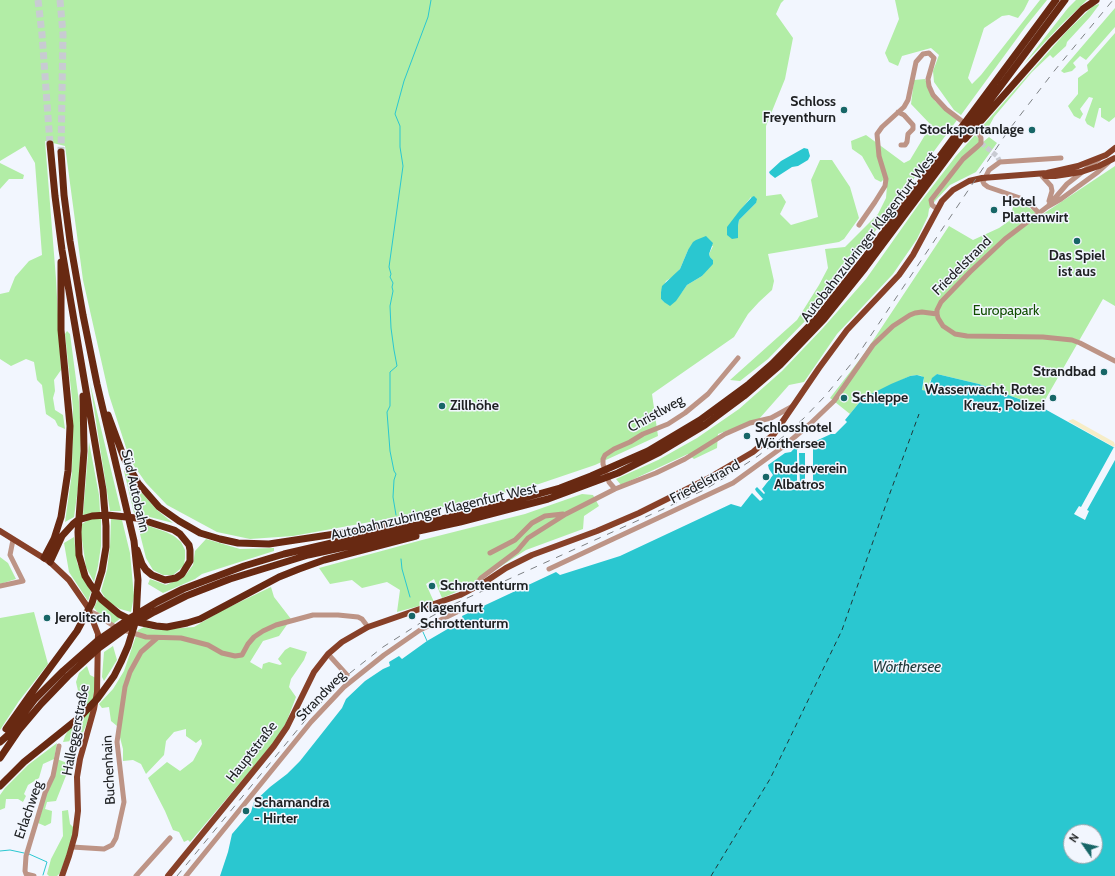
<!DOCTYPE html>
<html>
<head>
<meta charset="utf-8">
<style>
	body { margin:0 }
	#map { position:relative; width:1115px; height:876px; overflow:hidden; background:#f2f6fe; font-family:Cabin,sans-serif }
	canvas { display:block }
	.north { position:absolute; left:1063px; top:824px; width:40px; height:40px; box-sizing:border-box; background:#f2f6fe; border:1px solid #9da0a6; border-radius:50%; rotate:304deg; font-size:11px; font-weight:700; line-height:16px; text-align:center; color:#1e2022 }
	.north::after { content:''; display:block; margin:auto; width:14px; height:18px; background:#176667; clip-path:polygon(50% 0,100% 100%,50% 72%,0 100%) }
</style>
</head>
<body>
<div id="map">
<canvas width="1115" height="876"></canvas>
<div class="north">N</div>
</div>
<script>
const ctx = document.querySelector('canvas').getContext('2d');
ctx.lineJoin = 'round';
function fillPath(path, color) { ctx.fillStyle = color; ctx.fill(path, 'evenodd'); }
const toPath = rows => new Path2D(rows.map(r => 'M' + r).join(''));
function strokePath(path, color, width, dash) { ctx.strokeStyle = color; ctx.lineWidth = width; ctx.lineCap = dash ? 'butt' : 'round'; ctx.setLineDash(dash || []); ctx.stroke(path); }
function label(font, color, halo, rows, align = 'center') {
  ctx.font = font + ' Cabin,sans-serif'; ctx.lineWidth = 3; ctx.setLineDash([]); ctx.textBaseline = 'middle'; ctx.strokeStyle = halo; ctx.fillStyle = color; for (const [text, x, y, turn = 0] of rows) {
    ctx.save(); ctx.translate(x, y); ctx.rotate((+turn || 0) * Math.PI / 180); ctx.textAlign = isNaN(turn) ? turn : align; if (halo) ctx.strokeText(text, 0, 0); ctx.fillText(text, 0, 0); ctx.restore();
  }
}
const green = toPath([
	[0,0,784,0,781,3,776,14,793,38,785,79,766,126,766,196,781,194,786,202,780,214,791,225,818,217,811,180,820,160,832,160,850,187,859,218,844,239,839,242,768,254,774,281,772,290,759,302,748,314,734,337,652,394,658,436,595,465,533,486,409,515,293,536,250,539,217,532,167,505,146,483,130,460,109,395,83,280,65,146,45,141,56,279,61,370,54,380,55,391,53,398,55,410,63,415,65,429,58,426,55,420,46,414,42,385,37,380,34,362,26,359,11,366,0,359,0,294,9,292,15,277,29,261,42,255,35,163,25,146,0,161],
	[751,197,756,203,739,220,738,226,738,238,736,216],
	[713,246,709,254,710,257,713,260,702,276,687,285,682,292,664,302,661,299,661,292,666,281,674,276,680,269,688,250],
	[895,0,1029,0,1024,10,1018,18,1009,15,1002,16,984,28,968,78,972,84,981,75,1040,0,1047,0,1026,26,961,115,954,110,934,82,933,71,939,55,931,48,902,56,898,66,889,62,885,53,899,19],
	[1076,0,1087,0,1063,23,1024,64,1068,8],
	[1099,4,1099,5,1090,17,1067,42,1066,46,1053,58,1050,55,1032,72,994,117,986,132,980,129,1067,31,1093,6],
	[1115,8,1115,27,1086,60,1080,56,1073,63,1076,67,1072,71,1064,73,1061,71],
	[1115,33,1115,117,1109,122,1101,117,1101,108,1099,108,1094,128,1087,124,1085,120,1093,98,1089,97,1080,109,1083,114,1080,119,1074,116,1068,106,1078,94,1078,78,1088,71,1087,65],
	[925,79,930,91,935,101,948,113,957,120,837,283,811,315,768,359,740,381,730,380,797,320,819,285,828,268,825,249,845,247,878,214,886,198,887,186,883,180,881,182,875,179,862,156,852,149,851,141,866,135,904,163,910,160,931,125,911,104,914,80],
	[975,135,983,142,989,137,997,143,976,172,950,185,935,201,929,209,928,216,917,239,893,274,837,334,804,382,789,385,759,419,718,434,717,448,694,459,688,454,621,485,616,479,658,460,697,438,739,409,782,371,823,328,866,279,919,204,956,156],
	[0,163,24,175,23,179,9,179,0,189],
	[1115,166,1115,306,1103,299,1041,407,979,384,937,374,930,381,927,391,922,390,924,380,922,376,917,375,910,376,863,398,850,414,830,398,864,354,949,226,973,240,999,228,1009,221,1013,207,1022,202,1040,216],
	[67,331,70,334,79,402,81,433,79,481,74,517,65,522,72,473,73,408,65,334],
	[90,383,121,511,110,511],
	[89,442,99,495,100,512,83,515],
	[126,470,141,492,157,510,173,523,134,513,124,471],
	[582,494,593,495,599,506,584,516,583,529,526,550,470,586,442,598,434,579,426,584,434,602,419,606,397,612,400,590,387,582,362,588,352,580,330,584,319,568,422,540,525,514],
	[101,518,101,546,98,566,94,582,86,567,81,533,82,524,90,519],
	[111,519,122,520,130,553,134,596,131,612,120,609,107,601,101,591,107,570,110,547],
	[137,522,166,532,174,536,181,542,185,550,185,558,184,565,179,570,173,575,163,575,153,570,146,558],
	[74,537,77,563,91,592,88,601,69,572,64,543],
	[206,539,240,549,274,548,274,551,202,574,195,579,163,593,148,584,150,579,166,585,185,576,193,565,195,551],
	[0,557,8,563,16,579,0,584],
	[271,587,274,597,291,619,279,636,263,641,250,662,262,669,263,664,269,662,280,665,282,664,278,659,285,650,290,647,307,652,304,660,291,679,289,687,296,697,286,723,271,746,190,842,188,840,184,842,179,832,173,830,165,811,148,778,167,762,180,771,193,761,202,744,201,739,196,743,186,736,186,729,174,732,166,741,164,755,146,774,141,764,133,760,123,761,123,749,117,726,111,721,109,707,102,708,99,704,113,689,124,671,138,630,144,627,155,630,194,627,221,611],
	[98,599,121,618,113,624,102,617,94,608],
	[34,612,48,664,19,701,0,730,0,618],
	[113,646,117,660,104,681,102,677,104,652],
	[87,666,90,675,96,678,91,713,80,740,63,742,65,736,80,710,78,705,79,695,76,682,79,673],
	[57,743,54,759,43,764,39,778,28,785,24,794,26,796,23,802,18,799,6,799,5,808,0,810,0,795,5,788,28,765],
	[57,759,67,763,69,768,56,801,47,802,45,809,52,811,51,823,45,826,38,823],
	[68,810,70,824,74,828,71,843,60,873,57,876,49,876,47,874,51,859,63,836,62,811]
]);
const sand = toPath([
	[1073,419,1114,442,1115,445,1114,447,1068,421]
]);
const water = toPath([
	[804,148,808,149,810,156,808,160,798,166,792,167,775,178,770,174,769,172,781,161],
	[754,196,757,199,756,203,739,220,738,226,738,238,732,239,727,235,727,227,740,210,752,197],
	[706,236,713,243,709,254,710,257,713,260,713,264,702,276,687,285,676,301,670,306,664,302,661,299,661,292,662,286,680,269,688,250,693,242,696,240],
	[937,374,979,384,1043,408,1115,448,1115,876,220,876,228,852,232,834,251,812,254,802,270,787,287,774,300,761,342,708,346,699,365,681,383,669,390,666,389,662,399,656,402,659,427,641,451,627,459,626,464,623,462,616,556,572,560,575,620,556,731,504,741,507,752,493,760,501,763,499,756,491,755,489,757,487,764,494,765,493,762,489,773,475,769,469,768,465,785,453,791,452,798,444,805,442,805,446,801,446,797,450,797,482,799,486,800,485,799,453,805,453,805,485,807,486,808,482,813,482,813,446,808,446,808,441,818,440,831,434,835,434,847,422,845,420,863,398,891,384,910,376,917,375,924,377,922,390,927,391,932,378],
	[1071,832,1095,832,1095,856,1071,856]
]);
const pier = toPath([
	[1114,447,1115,448,1115,460,1087,510,1089,511,1085,520,1074,514,1079,506,1081,507]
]);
const stream = toPath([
	[396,515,393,497,394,480,396,474,394,471,390,451,387,412,390,406,390,372,397,366,394,350,391,328,390,306,393,291,392,287,393,283,390,277,391,274,389,267,403,166,400,147,400,126,395,114,404,81,428,17,431,0],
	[401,559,402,569,410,597],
	[423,632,427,641],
	[0,851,10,850,24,853],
	[29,854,47,862,43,875]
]);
const ferry = toPath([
	[711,876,770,779,842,630,890,493,919,414]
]);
const minorTunnel = toPath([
	[981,143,997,156,1000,162]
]);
const highwayTunnel = toPath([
	[38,0,42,34,50,144],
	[60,0,63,34,61,152]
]);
const minor = toPath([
	[898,112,904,115,913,125,913,129,908,134,907,142,905,145,901,145],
	[1108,163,1098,172,1061,199,1047,207,1005,239,970,272,941,302,937,310,937,314,938,318,943,326,955,334,967,336,1043,337,1072,340,1080,343,1115,361],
	[1042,176,1051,186,1052,191,1049,201],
	[1049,205,1067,184,1099,159],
	[1039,213,1031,205,1020,198,988,187,984,184,983,182,989,170,1000,162,1061,158],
	[859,225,875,202,885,186,886,179,879,156,877,134,882,127,904,107,908,100,916,62,923,54,929,53,934,58,928,79,929,86,933,95,946,109,979,134,981,138,981,143,978,146,963,159,931,200,932,205,937,209],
	[738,358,708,394,685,413,668,424,643,434,630,442,614,449,605,455,603,459,603,464,609,482,615,489,656,473,685,459,725,434,750,423,771,418,793,406],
	[490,553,515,540,532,523,545,516,563,514],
	[549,569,733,483,784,446,810,424,834,401,873,345,893,326,910,315,915,313,922,312,937,314],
	[0,586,23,581,10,555,13,540],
	[475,586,481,578,517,551,528,538,566,514,615,489],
	[89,611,100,616,109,623,117,628,146,637,181,638,208,645,222,653,235,656,242,655,248,644,254,637,263,631,276,625,313,615,338,615,358,617,362,619,368,627],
	[328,654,347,675],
	[72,847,104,849,112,845,116,838,124,802,117,742,125,687,130,672,141,652,157,638],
	[34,876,26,874,25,871,26,856,45,793,53,776,59,746],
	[136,876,170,838],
	[186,876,311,722,344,687,384,655,420,630,465,608]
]);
const major = toPath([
	[1045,176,1055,176,1081,172,1099,166,1115,158],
	[0,531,50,562,69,580,87,606,98,634,97,692,94,709,80,759,77,777,78,811,75,835,69,856,62,876],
	[168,876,274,746,287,727,314,672,328,654,342,642,368,627,460,595,485,582,506,568,532,555,597,531,639,513,707,479,753,452,774,434,819,368,847,330,899,275,913,255,942,201,953,190,969,181,982,178,1047,173,1078,166,1106,155,1115,148]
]);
const highway = toPath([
	[965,139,1050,43,1083,9,1096,0],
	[83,396,84,451,78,532,79,555,85,576,90,584,101,599,119,614,133,621,156,626,167,627,187,623,200,619,279,577,299,569,324,560,416,536],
	[108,415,124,458,138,483,159,507,179,521,200,533,220,539,238,543,269,544,388,526],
	[44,558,54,539,61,517,68,471,70,426,61,330,61,262],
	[50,562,62,536,73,524,78,520,92,516,107,515,136,518,174,530,180,534,189,545,190,550,190,561,182,574,176,578,165,580,152,575,146,570,142,564,137,550],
	[6,729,30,695,77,631,92,603,102,571,106,547,106,526,103,490,62,250,55,196,50,144],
	[0,742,7,736,35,699,63,671,97,641,132,617,157,602,183,589,244,566,284,554,336,542,474,512,560,488,591,476,648,451,700,420,749,384,772,364,818,317,863,260,1056,0],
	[0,758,19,730,41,704,68,676,99,648,128,627,154,612,186,596,230,579,308,555,460,522,548,499,618,473,660,452,705,425,744,396,780,365,824,319,865,268,1065,0],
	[0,786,24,762,80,717,98,698,114,676,121,662,128,646,136,620,138,580,134,541,97,384,83,315,70,241,64,195,61,152]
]);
const rail = toPath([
	[177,876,313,711,350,673,383,647,425,620,454,604,661,510,704,490,729,475,758,456,784,436,804,418,826,395,855,359,1008,131,1055,70,1113,0]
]);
const markers = [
	[844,110,4,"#176667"],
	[1032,130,4,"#176667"],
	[994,210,4,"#176667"],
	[1077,241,4,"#176667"],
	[1104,372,4,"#176667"],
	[844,398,4,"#176667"],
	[1053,398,4,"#176667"],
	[442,406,4,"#176667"],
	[747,436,4,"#176667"],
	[766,477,4,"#176667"],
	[432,586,4,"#176667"],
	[412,616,4,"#176667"],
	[47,618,4,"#176667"],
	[246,811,4,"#176667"]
];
const poiNames = [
	["Schloss",836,102,"right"],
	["Freyenthurn",836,118,"right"],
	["Stocksportanlage",1024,130,"right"],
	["Hotel",1002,202],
	["Plattenwirt",1002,218],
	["Das Spiel",1077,256,"center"],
	["ist aus",1077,272,"center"],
	["Strandbad",1096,372,"right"],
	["Wasserwacht, Rotes",1045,390,"right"],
	["Kreuz, Polizei",1045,406,"right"],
	["Schleppe",852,398],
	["Zillhöhe",450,406],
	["Schlosshotel",755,428],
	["Wörthersee",755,444],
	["Ruderverein",774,469],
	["Albatros",774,485],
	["Schrottenturm",440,586],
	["Klagenfurt",420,608],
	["Schrottenturm",420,624],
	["Jerolitsch",55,618],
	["Schamandra",254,803],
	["- Hirter",254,819]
];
const streetNames = [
	["Autobahnzubringer Klagenfurt West",869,237,-52],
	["Friedelstrand",962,266,-45],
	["Christlweg",656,414,-29],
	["Friedelstrand",705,482,-28],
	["Süd Autobahn",135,491,77],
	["Autobahnzubringer Klagenfurt West",434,512,-13],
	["Strandweg",321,696,-46],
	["Halleggerstraße",76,730,-79],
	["Hauptstraße",252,752,-52],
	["Buchenhain",109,770,-93],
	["Erlachweg",29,810,-71]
];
const parkNames = [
	["Europapark",1006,311]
];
const waterNames = [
	["Wörthersee",907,668]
];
fillPath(green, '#b2eda6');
fillPath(sand, '#f6edc7');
fillPath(water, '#2ac7d0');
fillPath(pier, '#f2f6fe');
strokePath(stream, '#2ac7d0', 1);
strokePath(ferry, '#203839', 1, [5, 4]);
strokePath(minorTunnel, '#c8cbd2', 5, [5, 2.5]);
strokePath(highwayTunnel, '#c8cbd2', 7, [7, 3.5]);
strokePath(minor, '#bd9486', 5);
strokePath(major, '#874028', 6);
strokePath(highway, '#682912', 7);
strokePath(rail, '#7d8084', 1, [7, 7]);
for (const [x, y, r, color] of markers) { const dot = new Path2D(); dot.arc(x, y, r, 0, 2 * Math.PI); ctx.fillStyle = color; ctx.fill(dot); strokePath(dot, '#f2f6fe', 1.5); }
label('bold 14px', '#1e2022', '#f2f6fe', poiNames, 'left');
label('14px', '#1e2022', '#f2f6fe', streetNames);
label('14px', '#104e00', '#f2f6fe', parkNames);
label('italic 15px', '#203839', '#f2f6fe', waterNames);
</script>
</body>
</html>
